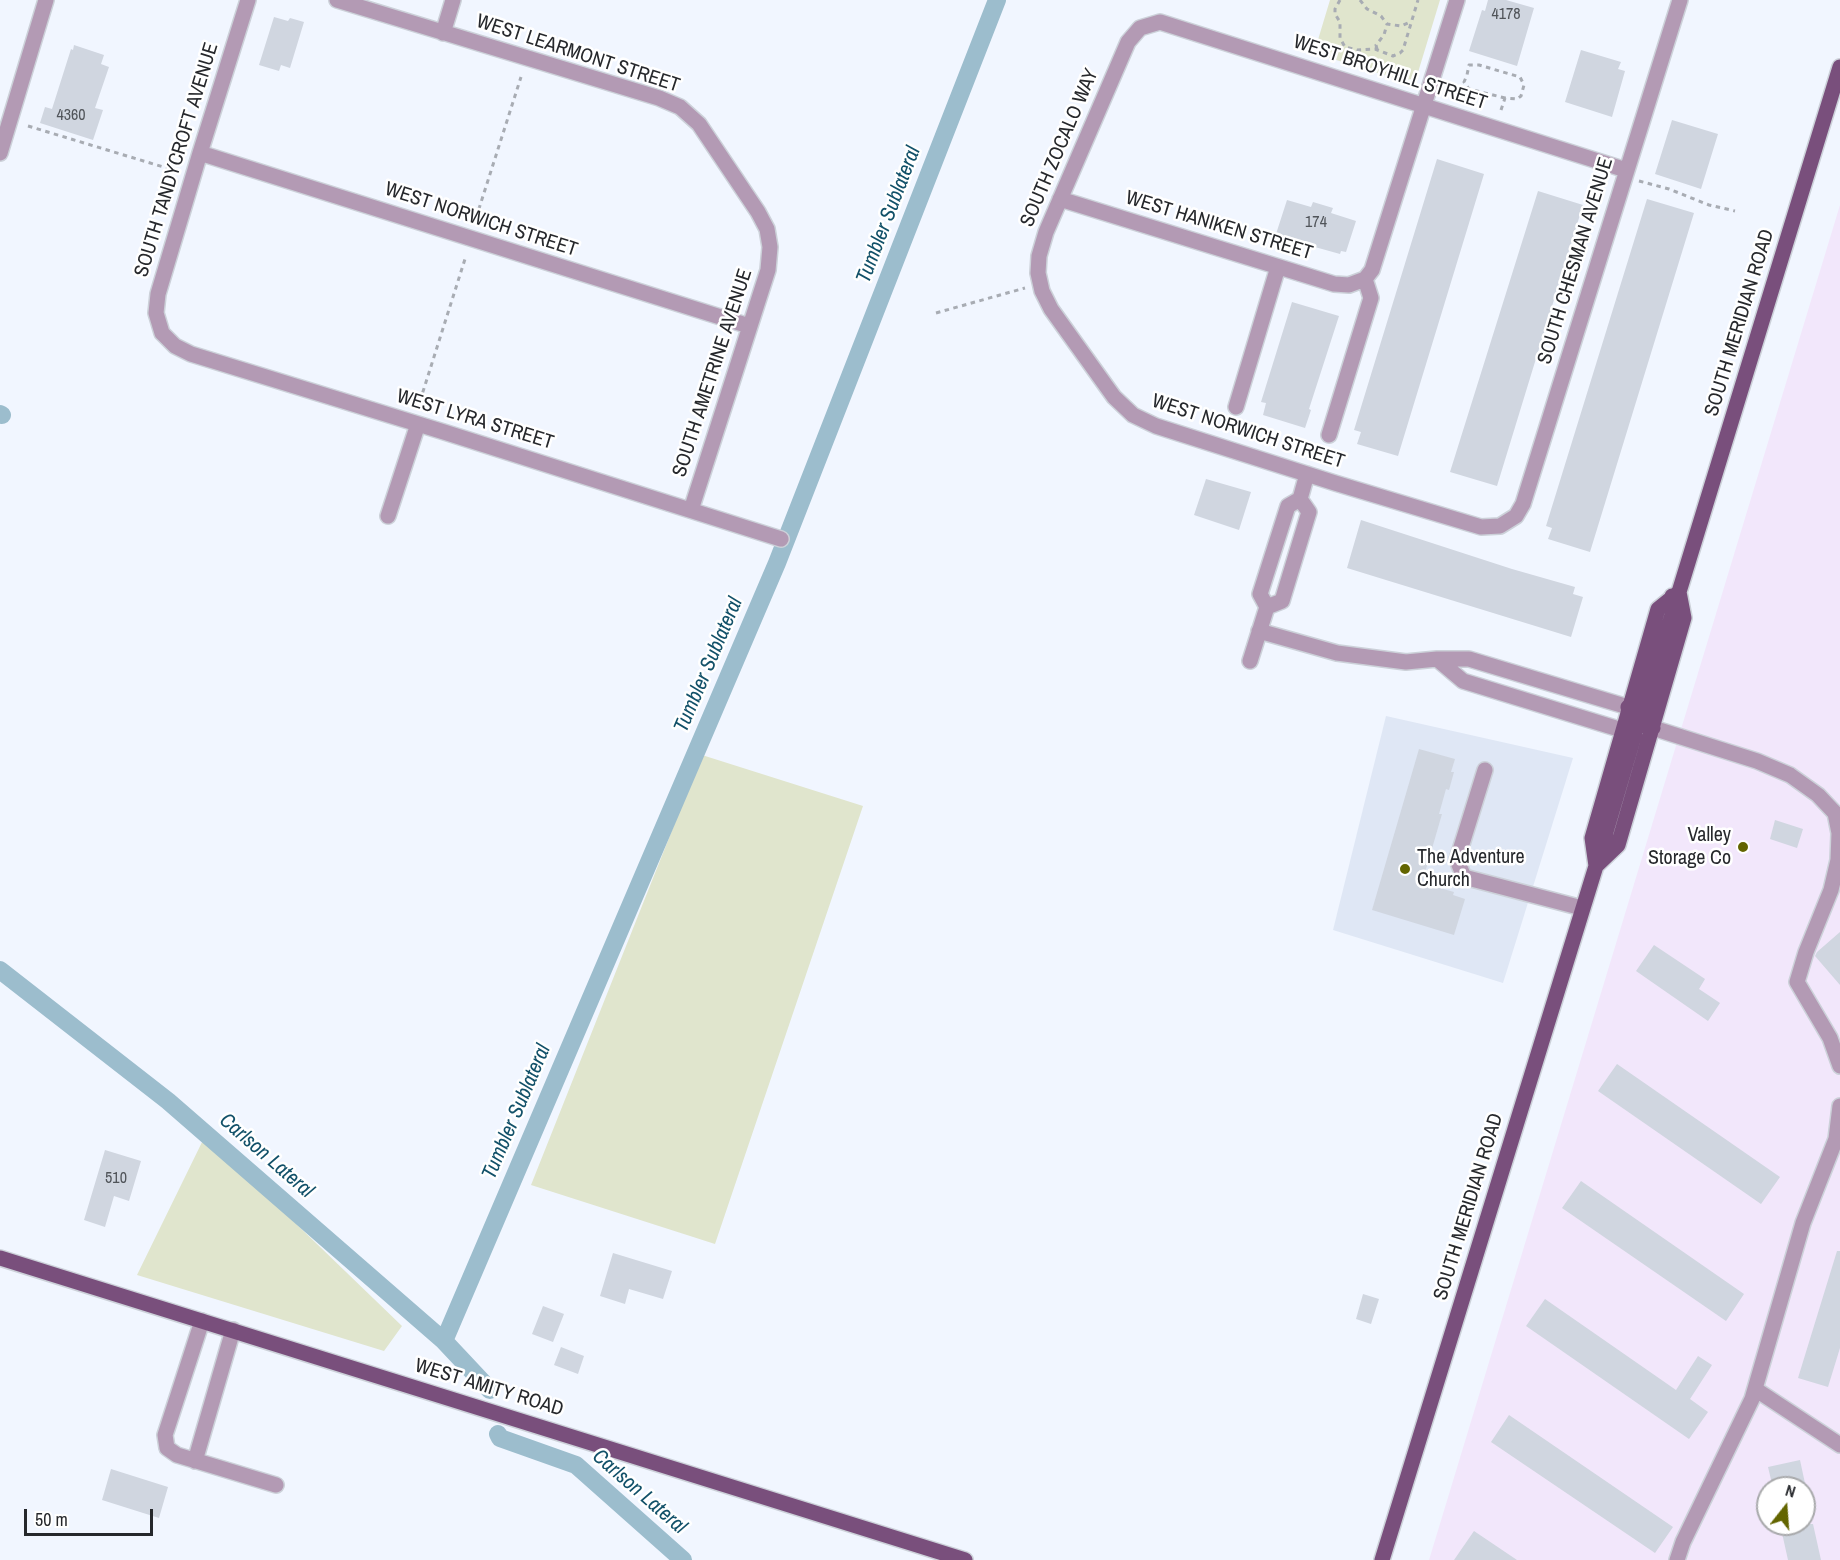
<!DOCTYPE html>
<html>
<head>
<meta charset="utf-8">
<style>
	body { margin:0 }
	#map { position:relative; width:1840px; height:1560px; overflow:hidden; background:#f1f6ff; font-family:"Archivo Narrow",sans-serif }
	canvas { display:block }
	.north { position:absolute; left:1756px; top:1476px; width:60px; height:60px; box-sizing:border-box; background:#fff; border:2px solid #a8a9ab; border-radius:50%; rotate:17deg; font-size:16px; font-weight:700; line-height:24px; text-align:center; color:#26282c }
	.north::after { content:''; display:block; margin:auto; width:21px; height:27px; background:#636500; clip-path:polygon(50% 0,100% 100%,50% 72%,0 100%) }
	.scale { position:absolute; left:24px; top:1509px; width:129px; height:27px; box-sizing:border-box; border:3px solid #26282c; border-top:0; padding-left:8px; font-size:18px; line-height:21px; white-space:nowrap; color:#26282c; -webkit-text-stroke:4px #fff; paint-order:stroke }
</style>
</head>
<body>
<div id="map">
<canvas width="1840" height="1560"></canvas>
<div class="north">N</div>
<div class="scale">50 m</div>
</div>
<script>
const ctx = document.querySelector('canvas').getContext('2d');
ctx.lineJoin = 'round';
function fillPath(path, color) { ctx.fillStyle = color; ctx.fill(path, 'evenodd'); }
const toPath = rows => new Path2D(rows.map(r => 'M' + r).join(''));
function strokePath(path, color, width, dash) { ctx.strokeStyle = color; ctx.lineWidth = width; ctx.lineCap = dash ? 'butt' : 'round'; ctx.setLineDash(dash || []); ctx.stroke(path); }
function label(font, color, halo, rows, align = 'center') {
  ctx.font = font + ' "Archivo Narrow",sans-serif'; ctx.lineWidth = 5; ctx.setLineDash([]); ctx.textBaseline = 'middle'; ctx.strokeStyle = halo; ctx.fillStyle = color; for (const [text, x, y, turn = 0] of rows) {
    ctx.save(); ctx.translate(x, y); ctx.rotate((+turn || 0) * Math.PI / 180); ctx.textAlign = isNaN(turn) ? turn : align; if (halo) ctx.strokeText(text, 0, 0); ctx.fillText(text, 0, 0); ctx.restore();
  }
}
const built = toPath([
	[1386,716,1573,758,1503,983,1333,930]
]);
const industrial = toPath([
	[1840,205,1840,1560,1429,1560],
	[1768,1488,1804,1488,1804,1524,1768,1524]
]);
const green = toPath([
	[1330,0,1440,0,1416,79,1400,80,1314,53],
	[702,755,863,806,715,1244,531,1185],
	[205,1136,402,1326,384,1351,137,1275]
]);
const canal = toPath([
	[0,414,2,415],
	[0,970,168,1101,444,1341,490,1390],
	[444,1341,777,563,997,0],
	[498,1434,500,1438,576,1465,683,1560]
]);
const building = toPath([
	[1488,0,1506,0,1534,8,1517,66,1469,51,1482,10,1485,11],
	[274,17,288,21,290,18,304,22,290,68,281,65,279,71,259,65],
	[74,45,104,55,101,64,109,67,95,108,103,110,93,140,40,123,45,107,52,109,71,49,73,50],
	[1581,50,1621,62,1618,69,1625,71,1612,117,1565,102],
	[1672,120,1718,134,1701,189,1655,174],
	[1437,159,1484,174,1398,456,1357,444,1361,432,1354,430],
	[1538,191,1583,205,1497,486,1450,472],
	[1647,199,1694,213,1590,552,1548,539,1552,528,1546,526],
	[1287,200,1311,207,1313,202,1333,208,1331,213,1356,221,1346,252,1341,251,1340,254,1279,237,1279,235,1276,234],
	[1292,302,1339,316,1309,409,1311,410,1305,428,1263,415,1266,403,1261,402],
	[1206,479,1251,492,1239,530,1194,515],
	[1361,520,1512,569,1575,587,1573,594,1583,597,1571,637,1347,568],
	[1419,749,1455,759,1451,772,1454,772,1449,790,1446,789,1439,814,1442,814,1422,883,1454,892,1453,895,1465,899,1454,935,1372,910],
	[1775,820,1803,829,1797,848,1770,839],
	[1840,932,1840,985,1815,956,1817,952],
	[1654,945,1705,979,1699,989,1720,1003,1708,1021,1636,971],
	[1617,1064,1780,1177,1761,1204,1598,1091],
	[105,1150,141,1161,129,1201,114,1196,105,1227,84,1220],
	[1581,1181,1744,1294,1726,1321,1562,1208],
	[1837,1251,1840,1251,1840,1348,1828,1387,1798,1378],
	[613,1253,672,1271,663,1299,629,1289,625,1304,600,1296],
	[1363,1294,1379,1299,1371,1324,1356,1319],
	[1545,1299,1676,1390,1698,1356,1712,1365,1690,1399,1708,1412,1689,1439,1526,1326],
	[543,1306,564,1314,553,1342,532,1334],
	[561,1347,584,1356,578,1374,554,1365],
	[1509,1415,1673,1527,1655,1553,1491,1442],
	[1800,1460,1806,1488,1773,1488,1768,1467],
	[111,1469,168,1487,159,1518,102,1500],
	[1780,1524,1813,1524,1821,1560,1788,1560],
	[1474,1531,1517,1560,1454,1560]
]);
const path = toPath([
	[1340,0,1335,9,1335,14,1340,22,1340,38,1345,47,1357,50,1375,49,1393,56,1400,53,1403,50,1418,0],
	[1360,0,1367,9,1381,16,1387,24,1401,26,1410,22],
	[1377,49,1376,45,1384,35,1387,24],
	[1501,110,1505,98,1517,99,1521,96,1524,85,1520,77,1479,65,1469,65,1467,75,1464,82,1469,89,1505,98],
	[28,126,170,169],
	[1639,181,1669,189,1709,205,1735,211],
	[476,218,521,77],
	[936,313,1025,288],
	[420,401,465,259],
	[1222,427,1225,417]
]);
const minor = toPath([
	[248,0,200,153,158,294,156,313,162,333,175,346,191,354,444,432,781,539],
	[337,0,659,98,680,107,699,124,758,212,767,229,770,247,768,270,691,510],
	[443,33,453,0],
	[0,153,46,0],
	[200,153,749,326],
	[1626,170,1160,22,1140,28,1128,42,1046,232,1039,256,1038,273,1042,291,1051,309,1114,397,1133,415,1156,426,1335,483,1481,527,1500,526,1516,516,1523,504,1680,0],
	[1060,199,1334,284,1349,285,1365,279,1372,270,1457,0],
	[1236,407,1278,267],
	[1329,435,1371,298,1365,279],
	[1300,499,1309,512,1282,601,1267,607,1260,594,1288,506,1300,499,1307,474],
	[388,516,418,424],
	[1259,631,1337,653,1406,662,1437,659,1469,659,1628,707],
	[1437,659,1463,681,1622,730],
	[1250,661,1267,607],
	[1653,728,1757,761,1790,775,1818,795,1835,813,1839,833,1838,860,1831,890,1806,952,1797,982,1830,1038,1840,1066],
	[1485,770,1457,860,1464,877,1582,908],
	[202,1321,165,1435,167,1448,177,1455,276,1485],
	[1755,1389,1840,1445],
	[195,1461,233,1330],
	[1677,1560,1683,1542,1752,1399,1803,1223,1836,1139,1840,1106]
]);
const major = toPath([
	[1653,728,1647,727,1642,720,1646,701,1672,615,1672,596],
	[1605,857,1603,847,1606,832,1635,733,1628,707],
	[1596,866,1618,845,1684,618,1679,592,1840,67],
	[0,1258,965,1560],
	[1382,1560,1596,866,1592,838,1658,609,1679,592]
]);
const markers = [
	[1743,847,6,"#636500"],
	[1405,869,6,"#636500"]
];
const numberNames = [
	["4178",1506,15],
	["4360",71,116],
	["174",1316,223],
	["510",116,1179]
];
const streetNames = [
	["WEST LEARMONT STREET",578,54,18],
	["WEST BROYHILL STREET",1390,73,18],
	["SOUTH ZOCALO WAY",1060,148,-67],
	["SOUTH TANDYCROFT AVENUE",177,160,-73],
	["WEST NORWICH STREET",481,220,18],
	["WEST HANIKEN STREET",1219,226,17],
	["SOUTH CHESMAN AVENUE",1576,261,-73],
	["SOUTH MERIDIAN ROAD",1740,323,-73],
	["SOUTH AMETRINE AVENUE",713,373,-72],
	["WEST LYRA STREET",475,420,17],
	["WEST NORWICH STREET",1248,432,18],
	["SOUTH MERIDIAN ROAD",1469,1207,-73],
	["WEST AMITY ROAD",489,1388,17]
];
const poiNames = [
	["Valley",1731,836],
	["Storage Co",1731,859],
	["The Adventure",1417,858,"left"],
	["Church",1417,881,"left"]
];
const waterNames = [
	["Tumbler Sublateral",889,215,-69],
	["Tumbler Sublateral",709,665,-67],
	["Tumbler Sublateral",517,1112,-67],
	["Carlson Lateral",266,1156,41],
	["Carlson Lateral",639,1492,41]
];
fillPath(built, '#dfe7f5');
fillPath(industrial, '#f2e7fb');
fillPath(green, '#e0e5cd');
strokePath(canal, '#9cbdcd', 18);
fillPath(building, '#d0d6e0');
strokePath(minor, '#ccd1d9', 18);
strokePath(major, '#ccd1d9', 18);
strokePath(path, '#a8acb3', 3, [4.5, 4.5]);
strokePath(minor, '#b39ab4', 15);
strokePath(major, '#794f7c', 15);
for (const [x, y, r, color] of markers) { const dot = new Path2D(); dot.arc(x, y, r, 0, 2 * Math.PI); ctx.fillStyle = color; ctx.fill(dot); strokePath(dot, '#fff', 2); }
label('16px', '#505459', null, numberNames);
label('20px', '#26282c', '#fff', streetNames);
label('20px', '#26282c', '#fff', poiNames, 'right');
label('italic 21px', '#125169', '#fff', waterNames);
</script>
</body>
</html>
